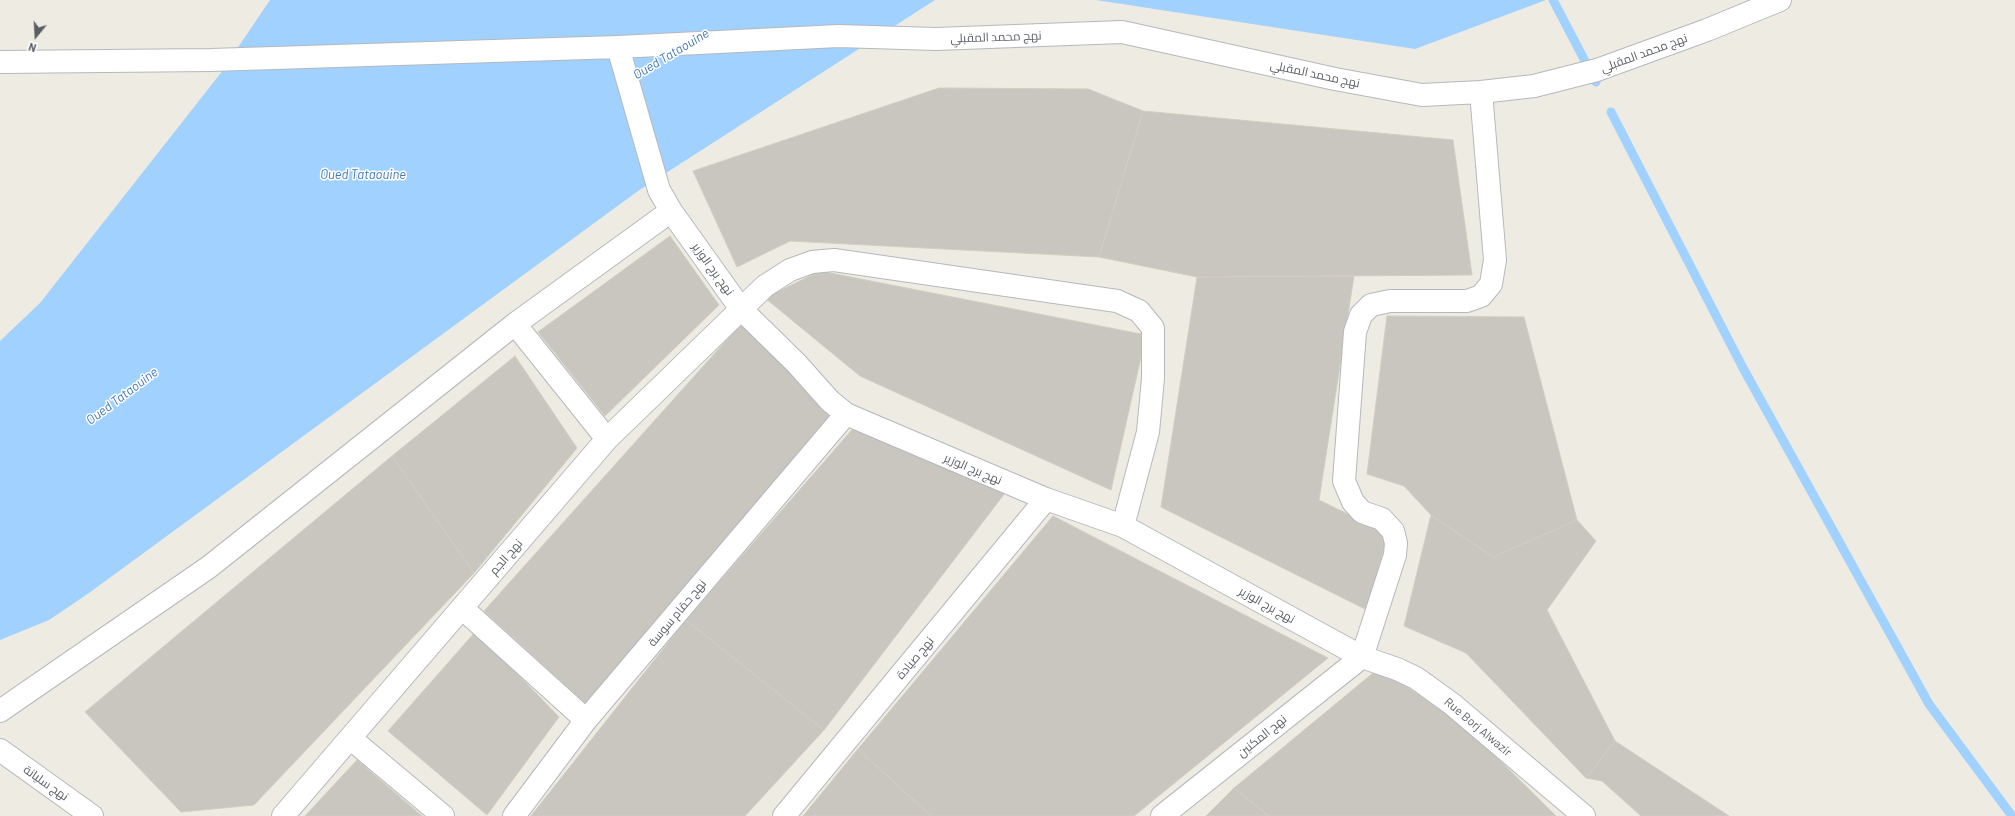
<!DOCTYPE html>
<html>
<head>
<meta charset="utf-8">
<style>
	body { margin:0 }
	#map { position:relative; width:2015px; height:816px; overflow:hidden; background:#edebe2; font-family:Barlow,sans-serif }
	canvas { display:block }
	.north { position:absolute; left:16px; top:16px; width:40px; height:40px; -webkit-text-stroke:3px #fff; paint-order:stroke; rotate:198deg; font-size:11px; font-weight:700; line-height:16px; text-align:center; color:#5a5e63 }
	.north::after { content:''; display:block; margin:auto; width:14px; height:18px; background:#5a5e63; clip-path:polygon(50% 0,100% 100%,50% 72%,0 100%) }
</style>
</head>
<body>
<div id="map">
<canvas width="2015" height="816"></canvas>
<div class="north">N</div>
</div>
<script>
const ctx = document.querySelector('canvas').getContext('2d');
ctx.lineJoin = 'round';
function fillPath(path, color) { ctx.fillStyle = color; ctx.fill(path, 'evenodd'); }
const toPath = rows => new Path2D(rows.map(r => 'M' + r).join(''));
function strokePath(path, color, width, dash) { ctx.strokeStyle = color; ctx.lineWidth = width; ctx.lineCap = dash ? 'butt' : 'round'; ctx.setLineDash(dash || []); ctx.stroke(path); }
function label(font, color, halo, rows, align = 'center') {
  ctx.font = font + ' Barlow,Cairo,sans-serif'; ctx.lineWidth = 3; ctx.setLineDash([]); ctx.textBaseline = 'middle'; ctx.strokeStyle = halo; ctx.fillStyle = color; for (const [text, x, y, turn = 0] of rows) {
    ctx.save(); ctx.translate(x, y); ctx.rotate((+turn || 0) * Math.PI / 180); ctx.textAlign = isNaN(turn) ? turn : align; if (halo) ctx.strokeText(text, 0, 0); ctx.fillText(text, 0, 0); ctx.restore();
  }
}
const water = toPath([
	[270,0,935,0,638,191,89,593,49,620,0,640,0,341,40,303,220,74],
	[1096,0,1546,0,1415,49]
]);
const stream = toPath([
	[1553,0,1596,82],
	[1611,112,1743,368,1929,704,2012,816]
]);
const building = toPath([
	[939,88,1088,89,1143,111,1099,257,790,241,737,267,693,171,939,88],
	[1143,111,1453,140,1472,275,1197,277,1099,257,1143,111],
	[670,236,719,305,605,416,538,332,670,236],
	[820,271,1146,335,1111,490,860,376,765,298,820,271],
	[1354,276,1319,500,1388,534,1367,610,1161,507,1197,277,1354,276],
	[1387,316,1524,317,1577,520,1493,557,1431,515,1404,486,1367,474,1387,316],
	[741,324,843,415,585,703,484,611,741,324],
	[515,356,577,448,474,573,392,456,515,356],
	[857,424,1005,493,824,730,686,620,857,424],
	[392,456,474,573,254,805,181,812,85,712,392,456],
	[1431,515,1493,557,1577,520,1596,541,1547,610,1615,741,1586,778,1466,653,1404,626,1431,515],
	[1053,516,1328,658,1134,816,931,816,858,749,1053,516],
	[686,620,824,730,745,816,531,816,686,620],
	[476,631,559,717,487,815,388,731,476,631],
	[1379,668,1466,727,1556,816,1269,816,1234,788,1379,668],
	[1615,741,1729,816,1641,816,1602,781,1586,778,1615,741],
	[858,749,931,816,803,816,858,749],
	[357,760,422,816,305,816,357,760],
	[1234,788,1269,816,1206,816,1234,788]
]);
const street = toPath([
	[618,47,659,190,671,211,741,309,797,364,830,401,846,414,1046,499,1123,526,1362,657,1397,669,1416,678,1452,704,1584,816],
	[0,62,211,60,618,47,838,36,936,39,1122,32,1335,79,1422,95,1481,92,1534,86,1597,70,1707,30,1780,0],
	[515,324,607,439],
	[462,608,586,720],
	[1362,657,1395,555,1396,543,1393,531,1382,519,1362,512,1353,502,1344,481,1355,332,1361,315,1371,305,1390,301,1467,301,1481,296,1491,284,1495,260,1481,92],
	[0,711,209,567,515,324,671,211],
	[350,738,443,816],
	[0,750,92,816],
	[283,816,607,439,765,286,790,270,812,262,834,260,1117,301,1139,311,1153,328,1153,378,1148,432,1123,526],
	[514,816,586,720,846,414],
	[784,816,1046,499],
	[1162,816,1362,657]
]);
const streetNames = [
	["نهج محمد المقبلي",996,37,-2],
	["نهج محمد المقبلي",1644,53,-20],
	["نهج محمد المقبلي",1315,74,12],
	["نهج برج الوزير",713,269,54],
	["نهج برج الوزير",973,469,23],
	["نهج الجم",506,557,-49],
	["نهج برج الوزير",1267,605,29],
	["نهج حمّام سوسة",677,613,-50],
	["نهج صيادة",915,658,-50],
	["Rue Borj Alwazir",1478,727,40],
	["نهج المكنين",1262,736,-39],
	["نهج سليانة",46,783,35]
];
const waterNames = [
	["Oued Tataouine",671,54,-31],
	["Oued Tataouine",363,175],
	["Oued Tataouine",122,396,-37]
];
fillPath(water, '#a1d1ff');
strokePath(stream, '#a1d1ff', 9);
fillPath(building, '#c8c6bf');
strokePath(building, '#d2cdc1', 1);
strokePath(street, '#b5b8bd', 24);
strokePath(street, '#fff', 22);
label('12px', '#5a5e63', '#fff', streetNames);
label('italic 13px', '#4076b9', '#fff', waterNames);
</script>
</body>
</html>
